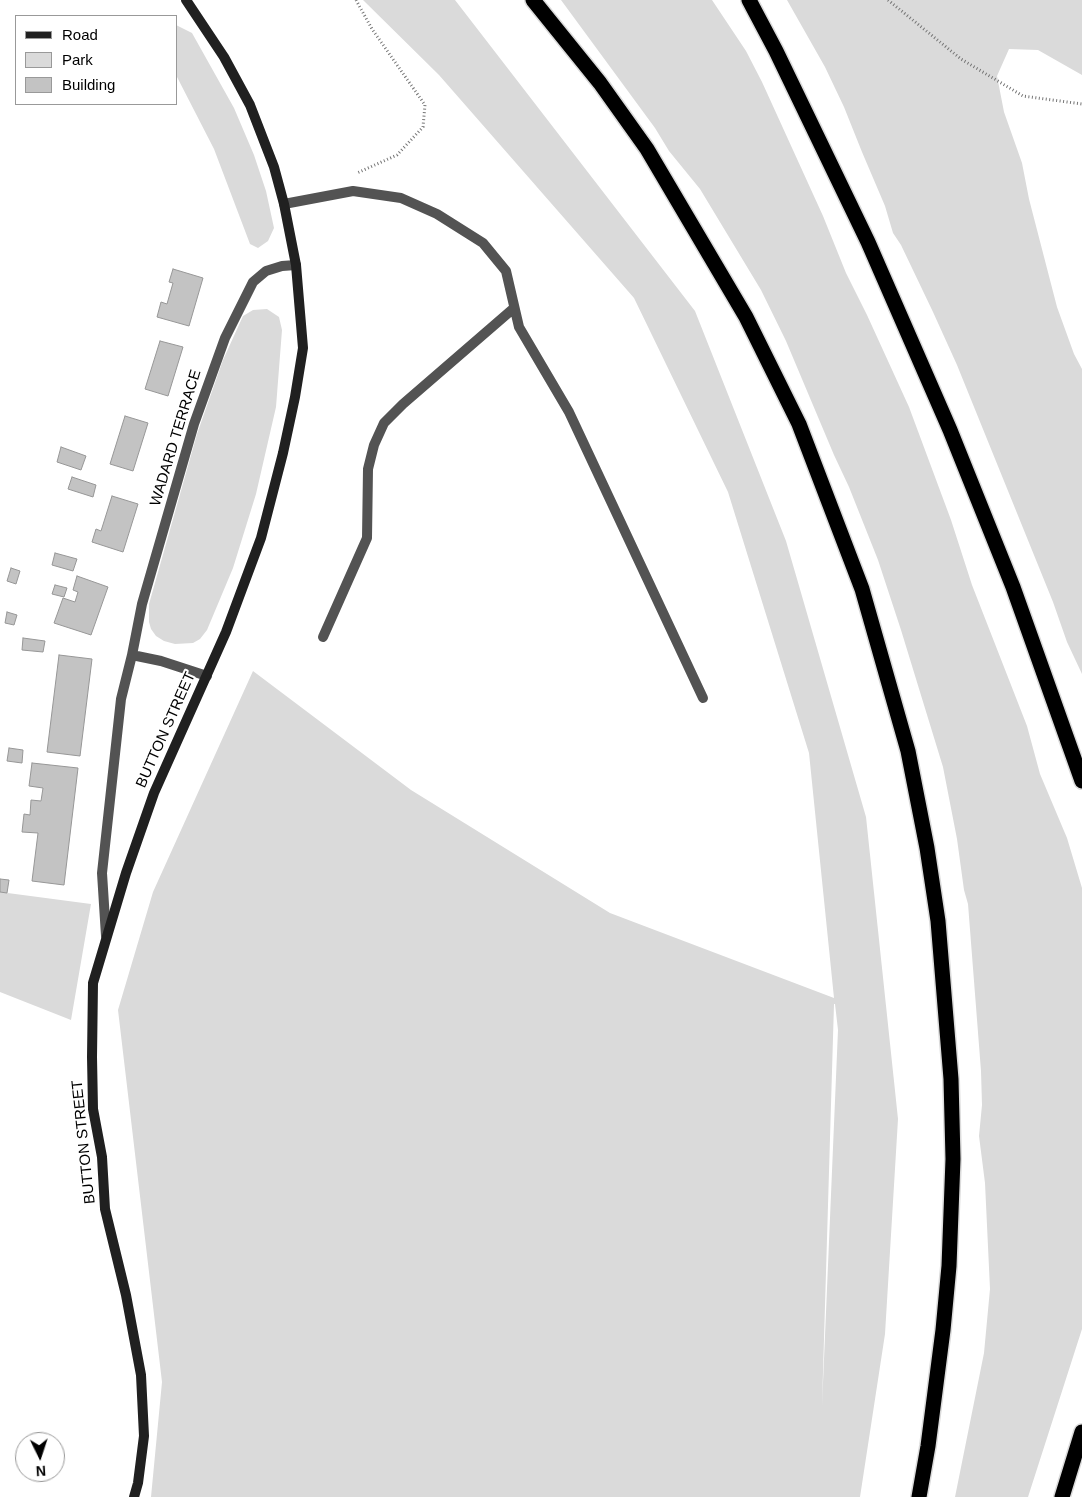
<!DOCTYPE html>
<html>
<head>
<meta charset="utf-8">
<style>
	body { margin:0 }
	#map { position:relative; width:1082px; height:1497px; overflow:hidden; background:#fff; font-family:Helvetica,sans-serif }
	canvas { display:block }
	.legend { position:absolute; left:15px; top:15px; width:162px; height:90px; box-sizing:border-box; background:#fff; border:1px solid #999; margin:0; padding:6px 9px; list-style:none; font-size:15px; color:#000 }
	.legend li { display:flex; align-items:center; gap:10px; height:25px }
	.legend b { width:25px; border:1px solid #999 }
	.north { position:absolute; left:15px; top:1432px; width:50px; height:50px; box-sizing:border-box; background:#fff; border:1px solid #999; border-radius:50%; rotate:176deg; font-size:14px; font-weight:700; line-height:20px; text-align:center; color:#000 }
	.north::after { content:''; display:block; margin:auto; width:18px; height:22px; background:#000; clip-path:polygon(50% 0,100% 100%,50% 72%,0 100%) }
</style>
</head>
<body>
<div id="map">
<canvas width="1082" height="1497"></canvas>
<ul class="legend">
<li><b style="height:6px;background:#202020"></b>Road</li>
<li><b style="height:14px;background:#dadada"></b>Park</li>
<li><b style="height:14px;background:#c3c3c3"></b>Building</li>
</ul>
<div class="north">N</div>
</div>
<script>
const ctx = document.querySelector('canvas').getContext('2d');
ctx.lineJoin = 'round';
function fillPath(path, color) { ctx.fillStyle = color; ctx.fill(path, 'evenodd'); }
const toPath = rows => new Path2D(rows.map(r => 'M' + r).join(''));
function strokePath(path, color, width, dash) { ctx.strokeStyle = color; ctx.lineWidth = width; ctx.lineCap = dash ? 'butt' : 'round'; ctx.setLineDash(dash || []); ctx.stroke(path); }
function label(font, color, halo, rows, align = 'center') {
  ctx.font = font + ' Helvetica,sans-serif'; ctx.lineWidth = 4; ctx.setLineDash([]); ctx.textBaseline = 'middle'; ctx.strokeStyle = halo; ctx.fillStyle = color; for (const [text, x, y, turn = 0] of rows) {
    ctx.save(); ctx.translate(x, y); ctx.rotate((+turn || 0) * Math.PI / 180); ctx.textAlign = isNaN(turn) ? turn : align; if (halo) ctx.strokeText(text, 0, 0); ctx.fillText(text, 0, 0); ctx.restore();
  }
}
const green = toPath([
	[363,0,455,0,695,311,786,541,866,817,898,1119,885,1334,860,1497,151,1497,162,1382,118,1010,153,892,253,671,411,790,610,913,834,998,809,753,728,492,634,298,439,75],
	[835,1004,838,1030,822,1406,834,1004],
	[561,0,712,0,746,51,762,82,823,216,846,273,867,315,909,407,951,520,972,585,1027,726,1040,774,1067,838,1082,888,1082,1329,1028,1497,955,1497,984,1353,990,1289,985,1183,979,1136,982,1105,981,1071,968,904,964,890,957,839,943,767,901,630,878,560,849,487,834,455,786,341,761,290,700,189,669,151,655,128],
	[787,0,1082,0,1082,75,1038,50,1009,49,997,76,1004,112,1022,163,1029,199,1057,307,1074,354,1082,369,1082,674,1067,642,1053,602,957,365,933,312,901,245,893,233,885,206,862,152,844,107,825,67],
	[176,25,192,33,234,108,254,155,266,191,274,228,268,241,258,248,250,244,214,149,176,75],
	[267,309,279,317,282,330,276,407,256,494,233,568,207,630,200,639,193,643,175,644,164,641,156,636,151,629,149,622,149,604,197,434,223,360,243,316,253,310],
	[0,892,91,904,71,1020,0,992]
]);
const building = toPath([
	[173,269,203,278,189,326,157,317,161,302,167,304,173,283,169,282,173,269],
	[160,341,183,347,168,396,145,389,160,341],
	[125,416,148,423,133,471,110,464,125,416],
	[61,447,86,456,81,470,57,462,61,447],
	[72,477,96,485,93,497,68,489,72,477],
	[112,496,138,504,123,552,92,542,96,529,101,531,112,496],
	[55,553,77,559,73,571,52,565,55,553],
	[11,568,20,571,16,584,7,581,11,568],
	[77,576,108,587,91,635,54,623,63,598,75,602,78,592,73,590,77,576],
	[55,585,67,588,64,597,52,594,55,585],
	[7,612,17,615,14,625,5,623,7,612],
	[23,638,45,641,43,652,22,650,23,638],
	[59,655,92,659,80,756,47,752,59,655],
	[9,748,23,750,22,763,7,761,9,748],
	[32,763,78,768,64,885,32,881,38,833,22,832,24,814,30,815,31,800,41,801,43,788,29,786,32,763],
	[0,879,9,880,7,893,0,892,0,879]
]);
const path = toPath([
	[356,0,372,29,425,105,423,127,397,155,357,173],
	[888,0,961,59,1023,96,1082,104]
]);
const lane = toPath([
	[284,204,353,191,401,198,437,214,483,243,506,271,519,327,569,412,703,698],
	[323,637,367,538,368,469,374,445,384,423,403,404,514,308]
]);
const street = toPath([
	[207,676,161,661,132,655,142,604,194,424,225,338,253,282,266,271,282,266,296,265],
	[106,936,102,873,121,699,132,655]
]);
const secondary = toPath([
	[134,1497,138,1483,144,1436,141,1375,126,1295,105,1209,102,1157,93,1109,92,1057,93,983,126,873,154,793,226,632,261,538,283,453,295,397,303,348,296,265,284,204,274,167,250,105,224,57,186,0]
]);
const highway = toPath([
	[533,0,600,83,647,149,746,317,799,424,862,589,908,751,927,848,938,921,951,1079,953,1159,949,1266,943,1330,928,1446,919,1497],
	[749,0,776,51,868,242,950,430,1013,587,1082,781],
	[1062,1497,1082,1432]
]);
const streetNames = [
	["WADARD TERRACE",176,438,-73],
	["BUTTON STREET",166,730,-66],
	["BUTTON STREET",84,1142,-96]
];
fillPath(green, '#dadada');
fillPath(building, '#c3c3c3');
strokePath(building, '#979797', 1);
strokePath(highway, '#dbdbdb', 18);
strokePath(path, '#757575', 3, [1, 2.5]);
strokePath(lane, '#535353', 10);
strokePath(street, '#535353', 10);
strokePath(secondary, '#202020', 10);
strokePath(highway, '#000', 15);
label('15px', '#000', '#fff', streetNames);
</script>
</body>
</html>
